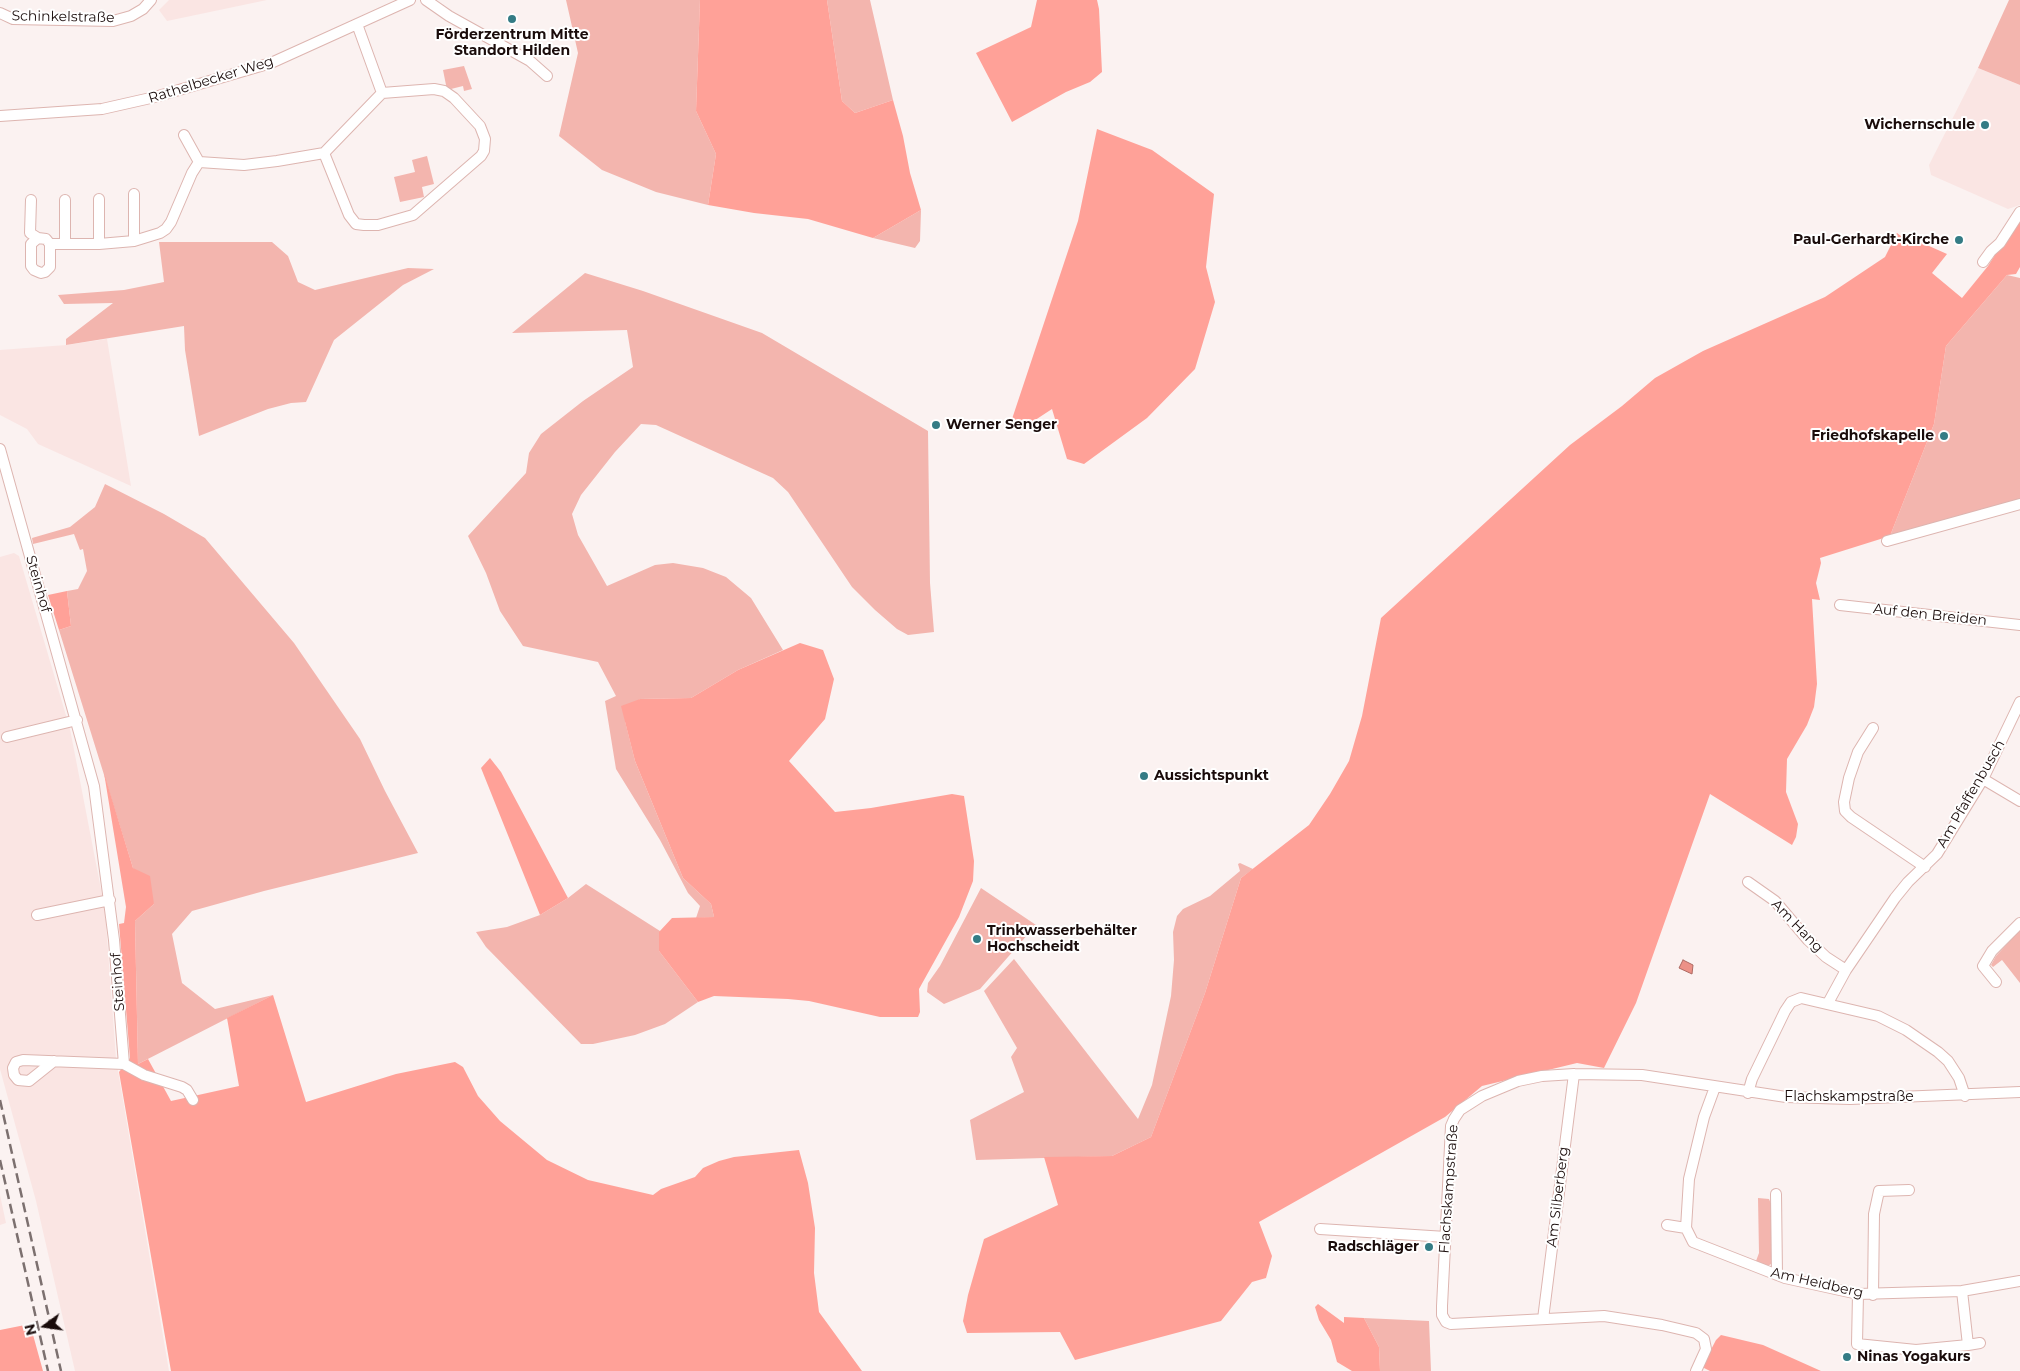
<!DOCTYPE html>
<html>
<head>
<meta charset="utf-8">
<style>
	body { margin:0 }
	#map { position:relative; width:2020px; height:1371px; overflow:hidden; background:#fbf2f1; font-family:Montserrat,sans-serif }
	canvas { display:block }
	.north { position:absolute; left:20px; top:1301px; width:50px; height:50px; -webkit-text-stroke:4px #fff; paint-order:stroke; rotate:256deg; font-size:14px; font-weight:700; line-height:20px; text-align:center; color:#1a0c0b }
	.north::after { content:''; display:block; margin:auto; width:18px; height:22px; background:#1a0c0b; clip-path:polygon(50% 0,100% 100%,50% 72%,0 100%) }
</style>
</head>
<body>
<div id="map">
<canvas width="2020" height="1371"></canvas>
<div class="north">N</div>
</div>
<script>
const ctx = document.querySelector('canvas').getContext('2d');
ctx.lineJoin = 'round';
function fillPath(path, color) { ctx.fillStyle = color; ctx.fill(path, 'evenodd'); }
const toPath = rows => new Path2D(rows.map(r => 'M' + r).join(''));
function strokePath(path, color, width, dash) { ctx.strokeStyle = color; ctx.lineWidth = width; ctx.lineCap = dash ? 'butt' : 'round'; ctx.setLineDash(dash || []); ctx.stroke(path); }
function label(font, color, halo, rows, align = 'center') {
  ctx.font = font + ' Montserrat,sans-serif'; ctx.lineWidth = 4; ctx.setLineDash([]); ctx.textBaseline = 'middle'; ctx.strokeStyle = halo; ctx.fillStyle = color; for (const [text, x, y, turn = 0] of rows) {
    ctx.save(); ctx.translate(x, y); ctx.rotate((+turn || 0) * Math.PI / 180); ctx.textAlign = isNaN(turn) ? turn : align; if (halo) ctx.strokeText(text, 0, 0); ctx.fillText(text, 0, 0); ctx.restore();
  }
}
const built = toPath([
	[169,0,267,0,167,21,159,10],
	[1978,68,2020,85,2020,205,2008,209,1931,175,1929,165],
	[107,339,131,486,38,444,27,429,0,415,0,350,66,345],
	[14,553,19,556,70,729,105,910,116,1059,169,1371,75,1371,36,1201,0,1069,0,557],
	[0,1195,6,1223,0,1225]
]);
const green = toPath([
	[566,0,700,0,696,111,716,154,708,205,656,192,602,170,559,136,578,53],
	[827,0,870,0,893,100,855,113,842,101],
	[2009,0,2020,0,2020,85,1978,68],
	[464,66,472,89,464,91,463,86,447,90,443,70],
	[427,156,434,184,422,187,424,197,400,202,394,177,415,172,412,160],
	[921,210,920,241,915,248,873,238],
	[159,242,272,242,288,256,298,282,315,290,408,268,434,269,403,285,334,340,306,402,291,403,268,409,199,436,185,350,184,326,66,345,66,339,113,303,64,304,58,295,124,290,164,282],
	[585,273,643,291,762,333,928,431,930,583,934,632,908,635,897,629,875,610,852,587,788,492,773,478,656,425,641,424,615,452,581,495,572,514,578,535,607,586,655,565,673,563,703,568,726,577,751,598,783,650,738,670,691,698,640,699,625,721,635,761,683,878,711,904,714,917,696,918,700,906,688,893,660,840,616,769,605,701,616,696,598,662,523,646,500,611,486,573,468,536,526,473,529,453,541,434,583,401,633,367,627,330,512,333],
	[2007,275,2020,278,2020,500,1890,536,1934,424,1946,346],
	[105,484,164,514,205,538,294,643,360,739,385,791,418,853,264,891,192,911,172,934,182,983,215,1009,273,995,138,1064,135,921,154,904,133,868,59,630,71,626,67,591,78,589,87,571,83,549,80,550,74,534,33,544,32,538,70,527,95,507],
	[1240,863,1253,869,1241,878,1205,993,1151,1137,1112,1156,976,1160,970,1120,1024,1092,1011,1057,1017,1048,984,991,1014,959,1138,1119,1152,1085,1171,996,1174,960,1173,932,1177,916,1183,909,1210,896,1240,871,1238,864],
	[586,884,660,931,659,951,698,1002,665,1024,635,1035,593,1044,581,1044,486,947,476,932,507,927,540,915,568,898],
	[981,888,1036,925,980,989,944,1004,927,992,928,983,940,966],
	[2020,930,2020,983,2002,960,1993,967,1991,965,1996,956],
	[1758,1198,1769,1199,1774,1211,1774,1262,1768,1266,1756,1261,1759,1253],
	[1364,1318,1429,1321,1431,1371,1380,1371,1379,1347]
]);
const forest = toPath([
	[700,0,827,0,842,101,855,113,893,100,903,136,910,173,921,210,873,238,808,219,754,213,708,205,716,154,696,111],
	[1037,0,1097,0,1099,9,1102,72,1090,82,1066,92,1012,122,976,53,1031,27],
	[1097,129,1152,150,1214,194,1206,267,1215,302,1195,369,1147,418,1084,464,1067,459,1052,409,1020,430,1009,428,1078,221],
	[2020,215,2020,267,2016,274,2007,275,1946,346,1934,424,1890,536,1820,558,1821,563,1816,583,1820,600,1812,599,1817,684,1814,707,1807,725,1787,759,1786,792,1798,824,1796,837,1792,845,1710,794,1636,1003,1604,1068,1577,1063,1482,1086,1445,1117,1259,1222,1272,1256,1266,1278,1252,1282,1221,1321,1075,1360,1060,1332,967,1333,963,1321,968,1295,984,1239,1058,1205,1044,1157,1112,1156,1151,1137,1205,993,1241,878,1309,825,1330,794,1349,761,1362,716,1381,618,1570,445,1622,406,1655,378,1703,351,1825,297,1885,257,1897,233,1901,236,1902,234,1947,254,1932,273,1962,298,1988,266],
	[67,591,71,626,59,630,48,595],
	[800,643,823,650,834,679,825,719,789,761,835,812,871,808,952,794,964,796,974,861,973,881,959,917,919,989,920,1012,918,1017,880,1017,809,1001,788,999,714,996,698,1002,659,951,659,932,672,918,714,917,711,904,683,878,635,761,621,706,640,699,691,698,738,670],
	[490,758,501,772,568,898,540,915,481,768],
	[104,773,133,868,150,876,154,904,135,921,138,1064,148,1059,171,1101,239,1086,227,1018,273,995,306,1102,396,1074,455,1062,463,1067,478,1096,500,1121,547,1160,588,1180,653,1195,661,1189,695,1177,703,1168,719,1161,734,1157,799,1150,808,1183,815,1228,814,1273,819,1312,862,1371,171,1371,119,1072,130,1058,119,924,124,923,126,907],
	[1318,1304,1344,1323,1344,1317,1364,1318,1379,1347,1380,1371,1352,1371,1337,1362,1331,1340,1319,1320,1315,1307],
	[30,1324,43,1371,0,1371,0,1330],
	[1721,1335,1763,1345,1821,1371,1710,1371,1702,1367,1716,1340]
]);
const water = toPath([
	[1683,960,1693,965,1692,974,1679,968,1683,960]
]);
const street = toPath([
	[426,0,449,16,530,61,547,76],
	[0,13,13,19,113,21,131,16,143,9,151,0],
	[357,24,382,93],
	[0,116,102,109,155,97,271,63,410,0],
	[184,135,199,162],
	[324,153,349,215,356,224,364,225,378,225,413,215,481,156,484,151,485,139,480,126,454,98,444,91,434,89,382,93],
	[31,200,30,233,38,238],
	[38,238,46,239,50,244,50,267,45,272,41,273,34,270,31,266,31,244,38,238],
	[134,241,134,194],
	[65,243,65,200],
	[50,244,99,244,134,241,160,233,166,229,171,222,192,173,199,162,244,165,277,161,324,153,382,93],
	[99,244,99,199],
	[1983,262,1991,251,2000,243,2020,212],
	[0,449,94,786,114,940,124,1064],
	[1887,541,2020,504],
	[1840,605,2020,625],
	[1873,728,1858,752,1849,778,1844,802,1845,811,1851,817,1925,867],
	[7,737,77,720],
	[1983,779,2020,801],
	[1748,882,1775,901,1808,940,1826,957,1846,970],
	[37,915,110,900],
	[1996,982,1983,966,1992,951,2020,923],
	[1828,1003,1846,970,1895,898,1908,882,1937,854,1983,779,2020,702],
	[54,1061,29,1081,18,1080,14,1075,13,1068,16,1062,23,1060,124,1064,144,1075,182,1087,187,1090,193,1100],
	[1715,1087,1704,1117,1689,1179,1686,1228,1693,1242,1785,1278,1858,1294,1962,1291,2020,1281],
	[1748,1093,1752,1079,1785,1011,1791,1002,1801,998,1878,1016,1906,1030,1938,1052,1948,1061,1959,1078,1965,1096],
	[1776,1194,1777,1275],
	[1667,1225,1686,1228],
	[1320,1229,1446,1237],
	[1858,1294,1857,1344,1916,1350,1968,1345,1962,1291],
	[1873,1295,1874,1214,1879,1191,1909,1190],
	[1543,1319,1574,1074],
	[1968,1345,1980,1343],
	[1696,1371,1706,1349,1704,1339,1696,1333,1662,1325,1604,1316,1451,1324,1446,1322,1442,1315,1442,1306,1451,1126,1454,1119,1460,1110,1482,1096,1518,1081,1542,1076,1574,1074,1642,1075,1786,1097,1850,1099,2020,1092]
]);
const rail = toPath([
	[0,1100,61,1371],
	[0,1160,48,1371]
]);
const markers = [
	[512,19,5,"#347c85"],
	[1985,125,5,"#347c85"],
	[1959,240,5,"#347c85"],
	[936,425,5,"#347c85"],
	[1944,436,5,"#347c85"],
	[1144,776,5,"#347c85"],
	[977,939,5,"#347c85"],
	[1429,1247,5,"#347c85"],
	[1847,1357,5,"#347c85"]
];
const streetNames = [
	["Schinkelstraße",63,17,1],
	["Rathelbecker Weg",211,80,-17],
	["Steinhof",38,584,74],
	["Auf den Breiden",1930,615,6],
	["Am Pfaffenbusch",1971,794,-60],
	["Am Hang",1797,926,46],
	["Steinhof",118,982,-94],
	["Flachskampstraße",1849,1097],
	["Flachskampstraße",1449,1189,-86],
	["Am Silberberg",1558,1197,-83],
	["Am Heidberg",1817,1283,13]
];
const poiNames = [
	["Förderzentrum Mitte",512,35,"center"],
	["Standort Hilden",512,51,"center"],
	["Wichernschule",1975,125],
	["Paul-Gerhardt-Kirche",1949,240],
	["Werner Senger",946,425,"left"],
	["Friedhofskapelle",1934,436],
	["Aussichtspunkt",1154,776,"left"],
	["Trinkwasserbehälter",987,931,"left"],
	["Hochscheidt",987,947,"left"],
	["Radschläger",1419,1247],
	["Ninas Yogakurs",1857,1357,"left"]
];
fillPath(built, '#fae5e3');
fillPath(green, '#f3b5ae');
fillPath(forest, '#ffa198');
fillPath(water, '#ec9187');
strokePath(water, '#ad6962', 1);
strokePath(street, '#ddb5b0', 12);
strokePath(street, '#fff', 10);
strokePath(rail, '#7c706f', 2.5, [10, 5]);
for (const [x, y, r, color] of markers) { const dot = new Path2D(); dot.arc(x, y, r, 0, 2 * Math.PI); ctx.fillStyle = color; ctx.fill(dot); strokePath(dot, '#fff', 2); }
label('14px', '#1a0c0b', '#fff', streetNames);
label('bold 14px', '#1a0c0b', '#fff', poiNames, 'right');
</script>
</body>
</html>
